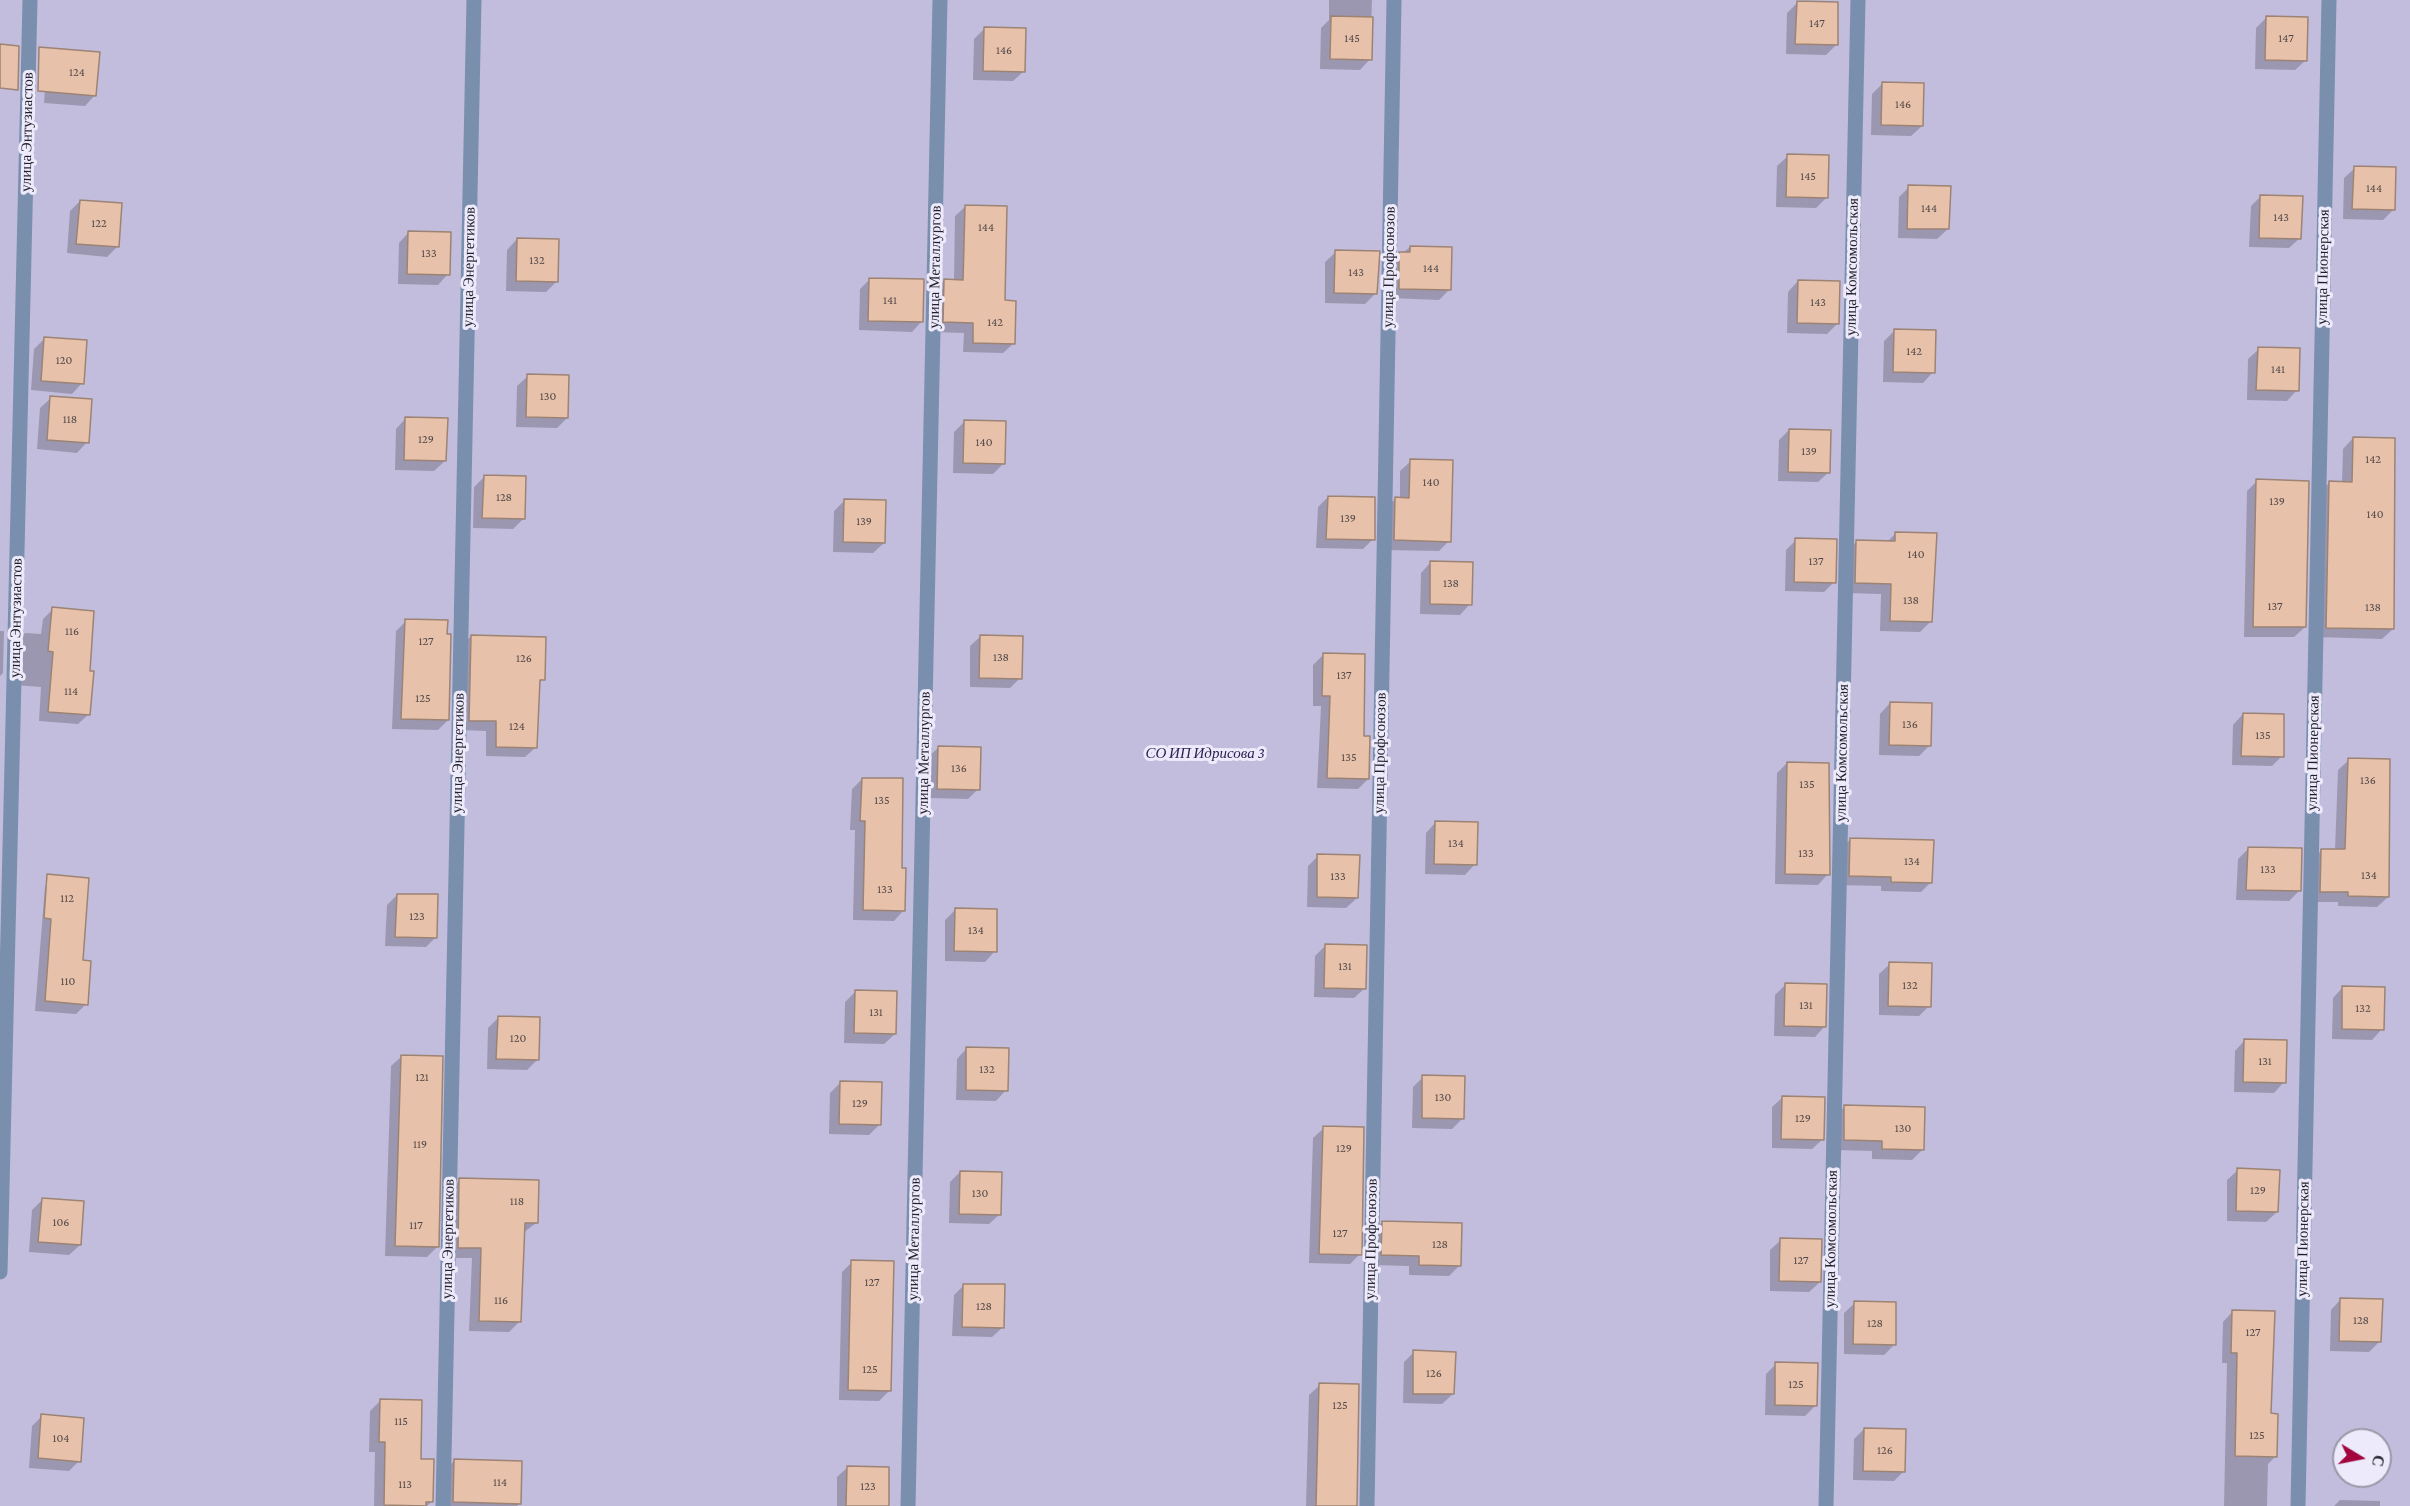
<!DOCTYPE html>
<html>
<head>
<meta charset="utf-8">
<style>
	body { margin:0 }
	#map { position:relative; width:2410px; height:1506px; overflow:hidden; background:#e0dbf7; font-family:"Crimson Pro",serif }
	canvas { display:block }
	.north { position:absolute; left:2332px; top:1428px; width:60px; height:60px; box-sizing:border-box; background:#edeafb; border:2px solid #9b99a7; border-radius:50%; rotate:100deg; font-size:16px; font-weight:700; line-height:24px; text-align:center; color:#211f29 }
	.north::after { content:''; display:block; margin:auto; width:21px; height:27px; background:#a2053e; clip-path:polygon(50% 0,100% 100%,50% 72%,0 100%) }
</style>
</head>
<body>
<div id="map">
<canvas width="2410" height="1506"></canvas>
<div class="north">С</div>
</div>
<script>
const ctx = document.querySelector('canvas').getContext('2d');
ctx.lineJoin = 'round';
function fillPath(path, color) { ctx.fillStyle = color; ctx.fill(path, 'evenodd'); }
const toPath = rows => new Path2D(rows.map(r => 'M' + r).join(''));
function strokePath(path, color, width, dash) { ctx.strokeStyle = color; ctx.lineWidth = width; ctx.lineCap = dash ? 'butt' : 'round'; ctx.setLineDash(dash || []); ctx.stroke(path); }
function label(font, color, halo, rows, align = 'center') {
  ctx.font = font + ' "Crimson Pro",serif'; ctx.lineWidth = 6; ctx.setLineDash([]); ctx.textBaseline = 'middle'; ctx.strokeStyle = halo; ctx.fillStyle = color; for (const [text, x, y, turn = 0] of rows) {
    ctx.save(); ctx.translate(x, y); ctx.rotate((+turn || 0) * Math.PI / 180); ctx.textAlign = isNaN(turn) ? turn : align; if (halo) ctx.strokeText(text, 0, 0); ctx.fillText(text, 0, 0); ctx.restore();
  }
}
const green = toPath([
	[0,0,2410,0,2410,1506,0,1506],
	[2344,1440,2380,1440,2380,1476,2344,1476]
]);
const shadow = toPath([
	[1329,0,1372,0,1370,59,1360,70,1320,69,1321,28,1329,20],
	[1797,3,1836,45,1826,55,1786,54,1787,13],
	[2266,18,2306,60,2295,70,2255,69,2256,28],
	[984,29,1024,71,1013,81,973,80,974,39],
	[47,61,95,95,85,106,44,103],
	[1882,84,1922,126,1911,136,1871,135,1872,94],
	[1788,156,1826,198,1816,208,1776,207,1777,166],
	[2355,168,2393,210,2383,220,2343,219,2344,178],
	[1909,187,1948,229,1937,239,1898,238,1899,197],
	[2261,196,2300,238,2289,248,2249,247,2251,206],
	[80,201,118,246,107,257,67,253,70,211],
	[966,206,1004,302,1014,343,1003,353,963,352,964,333,933,332,934,291,944,281,954,281,955,216],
	[409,232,448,274,438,285,398,284,399,243],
	[517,239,557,281,546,292,506,291,507,250],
	[1410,247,1450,289,1439,300,1389,298,1389,264],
	[1336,252,1375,294,1365,304,1325,303,1325,262],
	[870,279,922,321,912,332,859,330,860,289],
	[1798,281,1838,323,1827,334,1787,333,1788,292],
	[1895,330,1933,372,1923,383,1883,382,1884,341],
	[45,338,82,383,72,394,31,390,34,349],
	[2259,349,2297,390,2287,401,2247,400,2248,359],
	[528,376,567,418,557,428,516,427,517,386],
	[51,398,87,442,77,453,37,449,40,408],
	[406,418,445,461,434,471,395,470,396,429],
	[964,422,1003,464,993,474,953,473,954,432],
	[1789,430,1829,472,1818,482,1778,481,1779,440],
	[2353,438,2395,495,2393,629,2382,639,2316,637,2319,493,2329,483,2342,483,2343,449],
	[1411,461,1449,541,1439,551,1384,550,1385,509,1395,499,1400,499,1400,471],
	[484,477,523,519,513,529,473,528,474,487],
	[2257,481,2305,627,2294,637,2244,637,2247,491],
	[1328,497,1373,539,1363,549,1316,548,1318,507],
	[844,501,884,543,873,553,833,552,834,511],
	[1896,533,1931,621,1920,632,1880,631,1881,594,1846,593,1847,552,1857,541,1887,542],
	[1796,540,1834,582,1824,592,1785,591,1786,550],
	[1431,562,1470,604,1460,615,1420,614,1421,573],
	[53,609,88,672,89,714,78,724,39,721,41,687,14,685,15,643,25,633,41,634,43,619],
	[406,621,448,720,438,730,392,729,396,631],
	[0,631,4,631,3,673,0,676],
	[471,636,543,679,538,684,536,747,525,757,486,756,486,731,459,730,461,647],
	[981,636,1020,678,1010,688,970,687,970,646],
	[1324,654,1362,737,1368,779,1358,789,1317,788,1321,706,1313,706,1313,665],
	[1890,703,1930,745,1919,756,1879,755,1880,714],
	[2243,714,2282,756,2272,766,2232,765,2233,725],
	[939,747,978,789,968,799,928,798,928,757],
	[2349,760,2388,897,2377,907,2338,906,2338,902,2311,902,2312,860,2322,850,2335,850,2338,770],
	[1787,763,1828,874,1818,885,1775,884,1777,773],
	[862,779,900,869,904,910,894,921,853,920,855,830,850,830,852,789],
	[1436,822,1475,864,1465,875,1425,874,1426,833],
	[1851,839,1931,882,1921,892,1881,891,1881,886,1839,885,1840,849],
	[2248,849,2299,891,2289,901,2236,900,2238,859],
	[1318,856,1357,898,1346,908,1307,907,1308,866],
	[55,876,81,961,86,1004,76,1014,35,1011,45,887],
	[397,895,436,937,426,947,385,946,387,905],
	[956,909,995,951,985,962,945,961,945,920],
	[1325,946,1365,988,1354,998,1314,997,1315,956],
	[1890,964,1929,1006,1919,1016,1879,1015,1879,974],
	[1786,984,1825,1026,1815,1037,1774,1036,1775,995],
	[2343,987,2382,1029,2372,1040,2332,1039,2333,998],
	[855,992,895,1034,884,1044,844,1043,845,1002],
	[499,1017,537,1060,527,1070,487,1069,488,1028],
	[2245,1040,2284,1082,2274,1093,2234,1092,2235,1051],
	[967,1048,1006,1090,996,1101,956,1100,957,1059],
	[402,1056,437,1247,427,1257,385,1256,391,1066],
	[1423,1077,1462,1119,1452,1129,1412,1128,1413,1087],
	[840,1083,879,1125,869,1135,829,1134,830,1093],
	[1783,1097,1823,1139,1812,1149,1772,1148,1772,1107],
	[1845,1106,1923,1149,1912,1160,1872,1159,1872,1151,1834,1150,1835,1117],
	[1324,1128,1360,1254,1350,1264,1309,1263,1313,1138],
	[2238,1170,2277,1212,2266,1222,2227,1221,2227,1180],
	[960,1172,1000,1214,989,1224,949,1223,950,1182],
	[460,1180,536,1223,523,1233,519,1322,509,1332,469,1331,472,1258,448,1258,450,1190],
	[42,1200,80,1245,69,1255,29,1252,32,1210],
	[1382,1222,1460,1265,1449,1276,1409,1275,1409,1266,1372,1265,1372,1233],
	[1781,1240,1820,1282,1809,1292,1770,1291,1770,1250],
	[852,1262,889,1391,879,1401,839,1400,842,1272],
	[964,1285,1003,1327,992,1337,952,1336,954,1295],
	[2341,1299,2380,1341,2369,1352,2330,1351,2331,1310],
	[1855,1303,1894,1345,1884,1355,1844,1354,1844,1313],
	[2233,1311,2269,1415,2276,1456,2268,1464,2267,1506,2224,1506,2227,1363,2222,1363,2223,1322],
	[1414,1352,1453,1394,1442,1404,1403,1403,1404,1362],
	[1776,1364,1815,1406,1805,1416,1765,1415,1766,1374],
	[1320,1385,1356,1506,1306,1506,1309,1395],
	[381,1400,419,1460,432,1501,427,1506,374,1506,375,1452,369,1452,370,1411],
	[42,1416,79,1461,69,1471,29,1468,32,1426],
	[1864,1429,1904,1471,1894,1481,1853,1480,1854,1439],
	[454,1461,520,1503,517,1506,443,1506,444,1471],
	[848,1467,887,1506,837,1506,837,1477],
	[2340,1500,2380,1501,2380,1506,2334,1506]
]);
const building = toPath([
	[1797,1,1838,2,1838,45,1795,44,1797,1],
	[1331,16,1373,17,1372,60,1330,59,1331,16],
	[2266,16,2308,17,2307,61,2265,60,2266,16],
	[984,27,1026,28,1025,72,983,71,984,27],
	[0,44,19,46,18,90,0,88,0,44],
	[39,47,100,52,96,96,38,91,39,47],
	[1882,82,1924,83,1923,126,1881,125,1882,82],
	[1787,154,1829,155,1828,198,1786,197,1787,154],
	[2354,166,2396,167,2395,210,2352,209,2354,166],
	[1908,185,1951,186,1949,229,1907,229,1908,185],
	[2260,195,2303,196,2301,239,2259,238,2260,195],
	[80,200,122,203,119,247,76,244,80,200],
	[965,205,1007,206,1005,300,1016,301,1015,344,973,343,973,323,943,322,944,279,963,280,965,205],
	[408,231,451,232,450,275,407,274,408,231],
	[517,238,559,239,558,282,516,281,517,238],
	[1410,246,1452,247,1451,290,1399,289,1399,252,1410,252,1410,246],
	[1335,250,1380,251,1377,294,1334,293,1335,250],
	[869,278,924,279,923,322,868,321,869,278],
	[1798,280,1840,281,1839,324,1797,323,1798,280],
	[1894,329,1936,330,1935,373,1893,372,1894,329],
	[44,337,87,340,84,384,41,381,44,337],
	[2258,347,2300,348,2299,391,2256,390,2258,347],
	[527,374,569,375,568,418,526,417,527,374],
	[50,396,92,399,89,443,47,440,50,396],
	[405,417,448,418,446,461,404,460,405,417],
	[964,420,1006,421,1005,464,963,463,964,420],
	[1789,429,1831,430,1830,473,1788,472,1789,429],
	[2353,437,2395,438,2394,629,2326,628,2329,481,2352,482,2353,437],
	[1410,459,1453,460,1451,542,1394,540,1395,497,1409,498,1410,459],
	[484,475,526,476,525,519,482,518,484,475],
	[2256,479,2309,481,2306,627,2253,627,2256,479],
	[1328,496,1375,497,1375,540,1326,539,1328,496],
	[844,499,886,500,885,543,843,542,844,499],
	[1895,532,1937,533,1932,622,1890,621,1891,584,1855,583,1856,540,1895,541,1895,532],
	[1795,538,1837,539,1836,583,1794,582,1795,538],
	[1430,561,1473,562,1472,605,1430,604,1430,561],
	[52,607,94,611,90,671,94,671,90,715,48,712,53,652,48,651,52,607],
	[405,619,448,620,447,634,451,634,449,720,401,719,405,619],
	[471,635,546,637,545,680,540,680,537,748,496,747,496,721,469,721,471,635],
	[980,635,1023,636,1022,679,979,678,980,635],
	[1323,653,1365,654,1364,736,1370,736,1369,779,1327,778,1330,696,1322,696,1323,653],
	[1890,702,1932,703,1931,746,1889,745,1890,702],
	[2243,713,2284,714,2284,757,2241,756,2243,713],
	[938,746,981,747,980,790,937,789,938,746],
	[2348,758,2390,759,2389,897,2348,896,2348,892,2320,892,2321,849,2345,849,2348,758],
	[1787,762,1829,763,1830,875,1785,874,1787,762],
	[862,778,903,778,902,868,906,868,905,911,863,910,865,821,860,821,862,778],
	[1435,821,1478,822,1477,865,1434,864,1435,821],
	[1850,838,1934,840,1932,883,1891,882,1891,877,1849,876,1850,838],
	[2248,847,2302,848,2301,891,2246,890,2248,847],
	[1317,854,1360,855,1358,898,1317,897,1317,854],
	[47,874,89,878,83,960,91,961,88,1005,45,1001,51,919,44,918,47,874],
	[397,894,438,894,437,938,395,937,397,894],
	[955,908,997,909,997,952,954,951,955,908],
	[1325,944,1367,945,1366,989,1324,988,1325,944],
	[1889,962,1932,963,1931,1007,1888,1006,1889,962],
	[1785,983,1827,984,1826,1027,1784,1026,1785,983],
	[2342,986,2385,987,2384,1030,2342,1029,2342,986],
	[855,990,897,991,896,1034,854,1033,855,990],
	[498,1016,540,1017,539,1060,496,1059,498,1016],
	[2244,1039,2287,1040,2286,1083,2243,1082,2244,1039],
	[966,1047,1009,1048,1008,1091,966,1090,966,1047],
	[401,1055,443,1056,439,1247,395,1246,401,1055],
	[1422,1075,1465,1076,1464,1119,1422,1118,1422,1075],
	[840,1081,882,1082,881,1125,839,1124,840,1081],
	[1782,1096,1825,1097,1824,1140,1781,1139,1782,1096],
	[1844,1105,1925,1107,1924,1150,1882,1149,1882,1141,1844,1140,1844,1105],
	[1323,1126,1364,1127,1362,1255,1319,1254,1323,1126],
	[2237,1168,2280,1170,2278,1212,2236,1211,2237,1168],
	[960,1171,1002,1172,1001,1215,959,1214,960,1171],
	[459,1178,539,1180,538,1223,525,1223,521,1322,479,1321,481,1248,458,1248,459,1178],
	[42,1198,84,1201,81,1245,38,1242,42,1198],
	[1382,1221,1462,1223,1461,1266,1419,1265,1419,1256,1381,1255,1382,1221],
	[1780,1238,1822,1239,1821,1282,1779,1281,1780,1238],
	[851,1260,894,1261,891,1391,848,1390,851,1260],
	[963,1284,1005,1284,1004,1328,962,1327,963,1284],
	[2340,1298,2383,1299,2381,1342,2339,1341,2340,1298],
	[1854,1301,1896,1302,1896,1345,1853,1344,1854,1301],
	[2232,1310,2275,1311,2271,1413,2278,1414,2277,1457,2235,1456,2237,1353,2231,1353,2232,1310],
	[1413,1350,1456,1352,1454,1394,1413,1394,1413,1350],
	[1775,1362,1818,1363,1817,1406,1775,1405,1775,1362],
	[1319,1383,1359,1384,1357,1506,1316,1506,1319,1383],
	[380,1399,422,1400,421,1459,434,1459,433,1502,426,1502,426,1506,384,1505,385,1442,379,1442,380,1399],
	[41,1414,84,1418,81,1462,38,1458,41,1414],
	[1864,1428,1906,1429,1905,1472,1863,1471,1864,1428],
	[454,1459,522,1461,521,1504,453,1502,454,1459],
	[847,1466,889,1467,889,1506,846,1506,847,1466]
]);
const minor = toPath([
	[0,1272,30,0],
	[443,1506,474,0],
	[908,1506,940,0],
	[1367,1506,1394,0],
	[1826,1506,1858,0],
	[2298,1506,2329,0]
]);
const numberNames = [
	["147",1817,23],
	["145",1352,38],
	["147",2286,38],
	["146",1004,50],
	["124",77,72],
	["146",1903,104],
	["145",1808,176],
	["144",2374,188],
	["144",1929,208],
	["143",2281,217],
	["122",99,223],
	["144",986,227],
	["133",429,253],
	["132",537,260],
	["144",1431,268],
	["143",1356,272],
	["141",890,300],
	["143",1818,302],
	["142",995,322],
	["142",1914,351],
	["120",64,360],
	["141",2278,369],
	["130",548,396],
	["118",70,419],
	["129",426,439],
	["140",984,442],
	["139",1809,451],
	["142",2373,459],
	["140",1431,482],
	["128",504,497],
	["139",2277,501],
	["140",2375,514],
	["139",1348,518],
	["139",864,521],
	["140",1916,554],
	["137",1816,561],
	["138",1451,583],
	["138",1911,600],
	["137",2275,606],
	["138",2373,607],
	["116",72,631],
	["127",426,641],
	["138",1001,657],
	["126",524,658],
	["137",1344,675],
	["114",71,691],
	["125",423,698],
	["136",1910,724],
	["124",517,726],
	["135",2263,735],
	["135",1349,757],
	["136",959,768],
	["136",2368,780],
	["135",1807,784],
	["135",882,800],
	["134",1456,843],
	["133",1806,853],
	["134",1912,861],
	["133",2268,869],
	["134",2369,875],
	["133",1338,876],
	["133",885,889],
	["112",67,898],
	["123",417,916],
	["134",976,930],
	["131",1345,966],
	["110",68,981],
	["132",1910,985],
	["131",1806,1005],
	["132",2363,1008],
	["131",876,1012],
	["120",518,1038],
	["131",2265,1061],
	["132",987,1069],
	["121",422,1077],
	["130",1443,1097],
	["129",860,1103],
	["129",1803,1118],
	["130",1903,1128],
	["119",420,1144],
	["129",1344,1148],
	["129",2258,1190],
	["130",980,1193],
	["118",517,1201],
	["106",61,1222],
	["117",416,1225],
	["127",1340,1233],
	["128",1440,1244],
	["127",1801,1260],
	["127",872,1282],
	["116",501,1300],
	["128",984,1306],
	["128",2361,1320],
	["128",1875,1323],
	["127",2253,1332],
	["125",870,1369],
	["126",1434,1373],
	["125",1796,1384],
	["125",1340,1405],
	["115",401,1421],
	["125",2257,1435],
	["104",61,1438],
	["126",1885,1450],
	["114",500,1482],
	["113",405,1484],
	["123",868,1486]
];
const streetNames = [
	["улица Энтузиастов",27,132,-89],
	["улица Энергетиков",469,267,-89],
	["улица Металлургов",935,267,-89],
	["улица Профсоюзов",1389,267,-89],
	["улица Комсомольская",1852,267,-89],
	["улица Пионерская",2323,267,-89],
	["улица Энтузиастов",16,618,-89],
	["улица Энергетиков",458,753,-89],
	["улица Металлургов",924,753,-89],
	["улица Профсоюзов",1380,753,-89],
	["улица Комсомольская",1842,753,-89],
	["улица Пионерская",2313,753,-89],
	["улица Энергетиков",448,1239,-89],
	["улица Металлургов",914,1239,-89],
	["улица Профсоюзов",1371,1239,-89],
	["улица Комсомольская",1831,1239,-89],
	["улица Пионерская",2303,1239,-89]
];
const parkNames = [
	["СО ИП Идрисова 3",1205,753]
];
fillPath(green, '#c2bddd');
fillPath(shadow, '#0003');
fillPath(building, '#e7c1a9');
strokePath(building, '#9c8374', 1.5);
strokePath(minor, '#7a8fad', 15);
label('12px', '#524849', null, numberNames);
label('15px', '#211f29', '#edeafb', streetNames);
label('italic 15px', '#2e2151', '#edeafb', parkNames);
</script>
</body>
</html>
